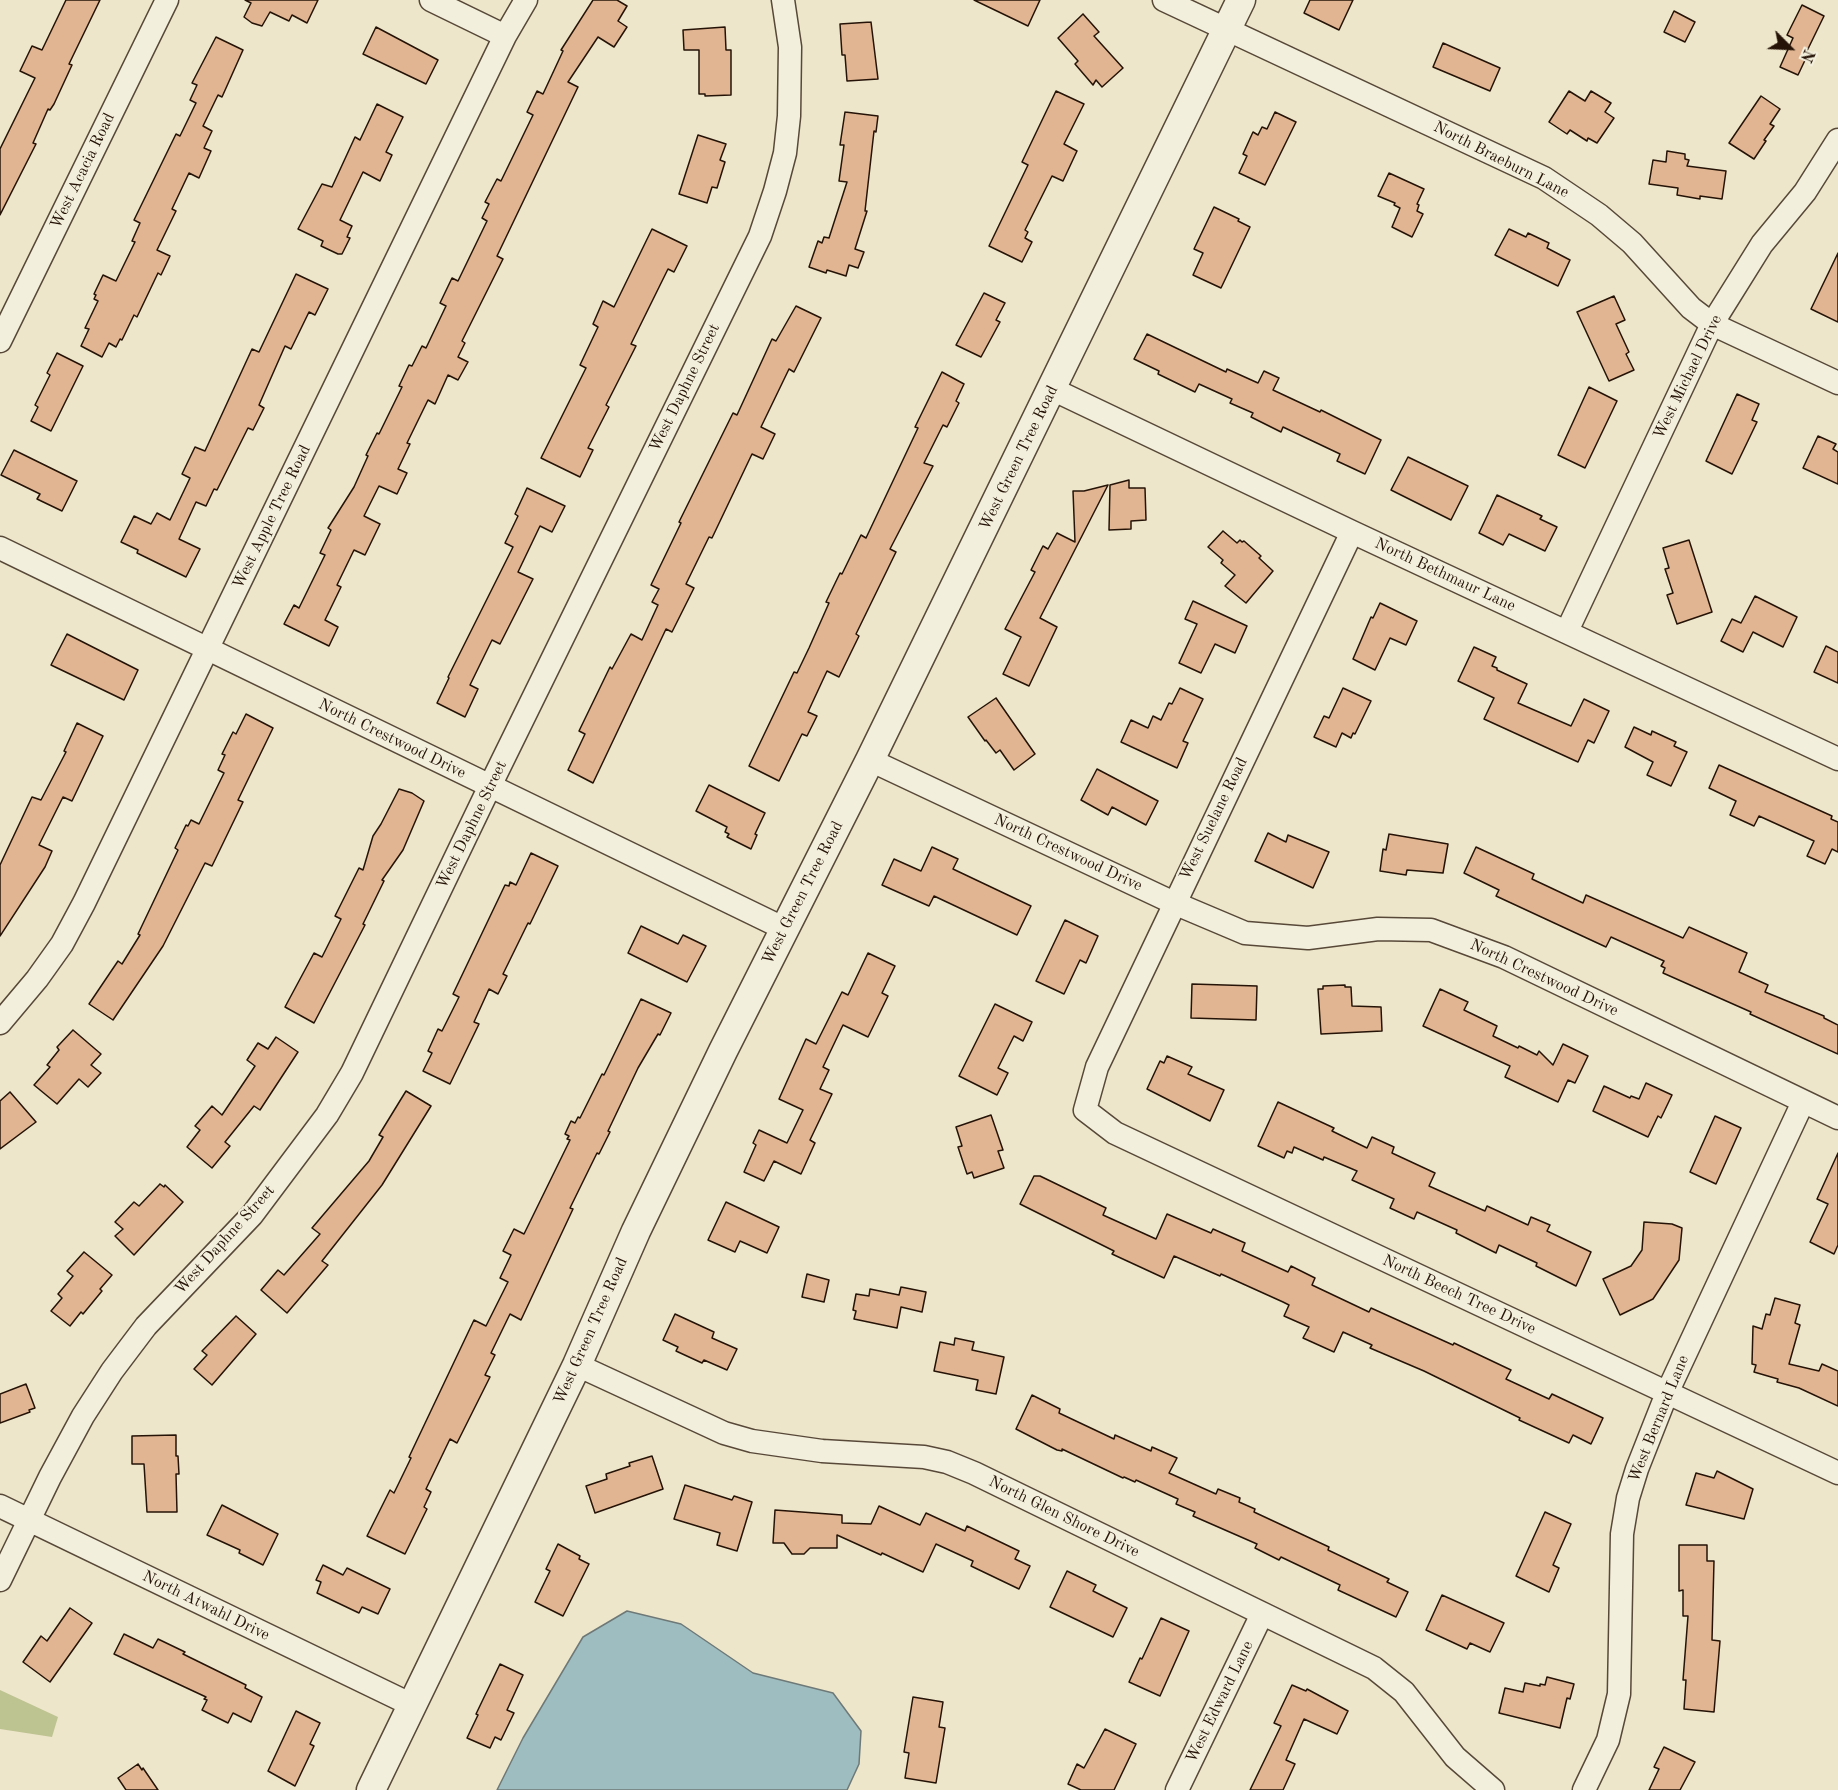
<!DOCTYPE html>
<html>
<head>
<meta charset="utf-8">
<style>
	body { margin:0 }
	#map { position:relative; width:1838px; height:1790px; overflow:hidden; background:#ede6ca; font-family:"Old Standard TT",serif }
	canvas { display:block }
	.north { position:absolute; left:1760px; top:18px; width:60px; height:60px; -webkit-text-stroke:4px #f3efdd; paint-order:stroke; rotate:114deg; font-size:16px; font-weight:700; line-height:24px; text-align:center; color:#251307 }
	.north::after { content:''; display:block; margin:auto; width:21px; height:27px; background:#251307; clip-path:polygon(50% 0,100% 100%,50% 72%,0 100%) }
</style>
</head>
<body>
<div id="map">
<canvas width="1838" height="1790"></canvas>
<div class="north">N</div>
</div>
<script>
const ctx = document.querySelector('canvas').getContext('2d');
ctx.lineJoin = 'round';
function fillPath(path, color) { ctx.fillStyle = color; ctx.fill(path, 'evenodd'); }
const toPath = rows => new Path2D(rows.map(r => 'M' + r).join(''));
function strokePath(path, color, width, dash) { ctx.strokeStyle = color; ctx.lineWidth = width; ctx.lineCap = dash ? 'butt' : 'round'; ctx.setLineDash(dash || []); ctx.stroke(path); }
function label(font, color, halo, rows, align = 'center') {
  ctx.font = font + ' "Old Standard TT",serif'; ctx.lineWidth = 4.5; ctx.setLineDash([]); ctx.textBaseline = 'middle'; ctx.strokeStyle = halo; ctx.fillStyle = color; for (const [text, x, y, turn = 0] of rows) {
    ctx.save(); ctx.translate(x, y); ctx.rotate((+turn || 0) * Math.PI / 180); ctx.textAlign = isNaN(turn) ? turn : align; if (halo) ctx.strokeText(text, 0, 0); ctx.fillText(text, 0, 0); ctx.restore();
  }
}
const green = toPath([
	[0,1690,58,1717,52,1737,0,1729]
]);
const water = toPath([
	[627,1611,681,1624,753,1673,833,1693,861,1731,859,1764,847,1790,497,1790,523,1738,583,1637,627,1611]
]);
const building = toPath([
	[66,0,100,0,69,64,72,65,54,104,50,110,48,109,33,143,36,144,0,215,0,149,35,78,20,71,32,46,42,50,66,0],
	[245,0,318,0,307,23,292,15,289,21,270,12,262,26,252,23,244,17,251,3,245,0],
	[593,0,617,0,627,6,618,21,627,27,614,47,598,37,568,82,578,87,497,256,503,259,462,341,465,343,458,357,468,362,458,380,448,375,435,404,428,400,407,443,410,444,398,469,407,473,397,494,379,486,364,516,380,524,365,555,354,550,337,585,341,587,325,620,338,627,329,646,284,624,294,605,299,608,325,555,320,553,331,530,328,528,354,487,368,456,366,455,377,433,379,434,402,387,399,386,409,365,412,366,422,346,426,348,446,306,440,303,452,278,458,281,487,221,482,218,489,204,485,202,497,179,501,181,533,115,527,112,537,91,543,94,563,51,561,50,593,0],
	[974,0,1040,0,1028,26,974,0],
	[1310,0,1353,0,1339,30,1304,13,1310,0],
	[1802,5,1824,16,1805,55,1807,56,1798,75,1780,67,1793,38,1787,35,1802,5],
	[1674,11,1695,22,1685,42,1664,32,1674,11],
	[1083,14,1099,32,1094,36,1123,68,1102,87,1096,80,1093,85,1075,64,1078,61,1058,38,1083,14],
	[871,22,878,79,847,81,845,55,842,55,840,24,871,22],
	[376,27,438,60,426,84,363,54,376,27],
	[725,27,726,50,731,50,731,95,705,96,705,94,699,94,699,50,684,50,683,30,725,27],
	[216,37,243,50,222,97,218,95,203,126,212,131,204,148,211,151,199,178,189,173,172,209,176,211,157,250,170,256,161,275,158,273,137,317,134,315,122,340,120,339,116,347,109,343,102,357,81,346,89,329,85,328,98,301,94,299,96,295,94,294,103,275,116,281,135,242,132,241,140,223,134,220,176,134,180,136,196,103,190,100,197,85,192,83,216,37],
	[1443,43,1500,68,1490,91,1433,67,1443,43],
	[1056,91,1084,104,1064,144,1077,151,1063,181,1052,176,1025,230,1028,232,1025,238,1032,242,1022,262,989,246,1028,165,1022,162,1056,91],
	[1569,91,1585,101,1591,91,1611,103,1605,112,1614,118,1597,143,1588,138,1587,141,1570,130,1567,134,1549,122,1569,91],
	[1761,96,1780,109,1770,124,1774,126,1764,140,1766,141,1754,159,1729,143,1761,96],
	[377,104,403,117,386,152,392,155,380,181,363,172,340,220,352,226,347,237,350,238,342,254,338,254,321,246,323,241,298,229,322,184,332,187,355,137,360,140,377,104],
	[845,112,878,116,876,132,874,131,865,211,867,211,855,249,864,252,858,268,849,265,846,276,827,270,826,273,809,267,818,241,822,243,824,237,829,238,847,182,839,181,844,145,840,145,845,112],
	[1275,112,1296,122,1265,185,1239,173,1247,156,1243,154,1253,132,1258,135,1262,127,1267,129,1275,112],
	[698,135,726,144,720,160,725,162,717,188,712,187,707,203,679,194,698,135],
	[1667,151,1685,154,1685,159,1689,160,1687,166,1726,171,1722,199,1700,196,1700,199,1677,195,1678,188,1649,184,1653,160,1666,162,1667,151],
	[1389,173,1424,189,1417,204,1419,205,1417,211,1423,214,1412,237,1392,227,1400,208,1394,205,1395,203,1378,196,1389,173],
	[1214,207,1239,219,1238,221,1250,227,1221,288,1193,275,1203,253,1194,249,1214,207],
	[652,229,687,246,674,272,668,269,631,344,636,346,606,405,609,407,588,448,593,450,580,477,541,458,586,368,580,365,598,327,593,324,603,301,614,307,652,229],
	[1509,229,1526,237,1528,233,1549,243,1547,248,1570,260,1558,286,1495,255,1509,229],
	[1838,253,1838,322,1811,309,1838,253],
	[296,274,328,289,315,315,309,312,291,349,285,346,259,405,264,408,253,430,248,428,217,490,214,489,206,506,196,502,179,539,200,549,186,577,137,553,138,550,121,542,134,516,151,524,157,513,170,520,190,478,182,474,195,447,205,451,252,349,259,352,296,274],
	[984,293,1005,303,996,320,1000,322,981,357,956,345,984,293],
	[1614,296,1625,320,1616,324,1629,352,1626,354,1634,370,1609,381,1577,312,1614,296],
	[796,306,821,318,794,372,789,369,761,427,775,434,763,459,752,454,712,538,709,537,686,584,694,588,672,632,666,629,593,783,568,770,585,734,579,731,610,667,612,669,631,634,642,640,658,605,652,602,659,589,651,585,681,523,679,522,733,413,737,415,772,339,776,341,796,306],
	[1147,334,1226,372,1227,369,1258,383,1264,371,1279,378,1273,390,1320,412,1321,410,1381,440,1365,474,1337,461,1340,454,1283,427,1281,432,1251,417,1253,413,1230,403,1232,399,1199,384,1195,392,1158,374,1159,371,1134,359,1147,334],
	[57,353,83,366,51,431,31,421,38,407,35,405,50,375,47,373,57,353],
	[942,372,964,384,956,401,959,403,947,427,943,425,924,463,933,466,890,549,896,552,856,634,859,636,839,677,827,671,808,712,817,716,807,736,802,734,779,781,749,766,794,672,797,673,809,648,829,603,826,602,840,573,842,574,861,535,866,538,918,428,915,427,942,372],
	[1589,387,1617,401,1585,468,1558,455,1589,387],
	[1737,394,1759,404,1752,420,1757,422,1732,474,1706,461,1737,394],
	[1818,436,1836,444,1833,449,1838,452,1838,484,1803,468,1818,436],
	[14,450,77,481,62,511,37,499,40,494,1,475,14,450],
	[1408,457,1468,486,1451,520,1391,490,1408,457],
	[1129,480,1129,488,1145,488,1146,520,1131,521,1131,529,1109,530,1110,485,1129,480],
	[1108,485,1040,618,1057,627,1029,686,1003,674,1021,637,1005,629,1035,572,1031,570,1043,546,1048,549,1057,533,1075,542,1073,491,1084,491,1108,485],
	[527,488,565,506,552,532,540,526,518,572,533,579,500,644,492,640,470,685,478,689,465,717,437,703,449,678,448,677,513,547,505,543,518,516,515,514,527,488],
	[1497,495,1542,516,1540,519,1557,527,1545,551,1509,534,1503,545,1479,533,1497,495],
	[1223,531,1237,543,1240,540,1242,542,1244,541,1261,556,1259,558,1273,571,1246,603,1225,586,1235,575,1221,563,1223,560,1208,547,1223,531],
	[1689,540,1712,612,1677,624,1667,595,1673,593,1665,569,1669,568,1663,548,1689,540],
	[1755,596,1797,617,1783,647,1753,632,1743,652,1721,641,1732,619,1741,623,1755,596],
	[1193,601,1247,626,1235,653,1215,644,1201,673,1179,663,1197,624,1185,619,1193,601],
	[1380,603,1417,621,1406,645,1390,638,1375,670,1353,659,1371,617,1373,618,1380,603],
	[67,634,138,670,124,700,51,665,67,634],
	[1826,646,1838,652,1838,683,1814,672,1826,646],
	[1474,647,1496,657,1492,666,1497,668,1497,670,1527,684,1518,703,1571,726,1584,699,1609,711,1594,743,1588,740,1578,762,1484,719,1494,698,1458,681,1474,647],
	[1180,688,1203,699,1183,741,1188,743,1177,768,1121,742,1131,720,1148,728,1153,716,1161,720,1169,703,1172,704,1180,688],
	[1343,688,1371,701,1355,734,1353,733,1351,738,1342,733,1336,747,1314,737,1324,716,1329,718,1343,688],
	[996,698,1035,754,1014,770,1000,750,996,753,986,740,985,741,968,717,996,698],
	[246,714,273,728,238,800,243,802,212,866,205,863,163,946,113,1020,89,1004,118,961,122,964,140,935,138,934,178,850,175,848,186,825,188,826,191,820,199,824,224,773,218,770,225,755,222,754,233,732,236,734,246,714],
	[77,723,103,736,72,801,63,797,39,845,52,851,45,867,0,936,0,865,32,797,41,800,66,752,64,751,77,723],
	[1634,727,1651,735,1652,731,1676,742,1674,746,1687,752,1671,786,1647,775,1653,762,1625,747,1634,727],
	[1719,765,1832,816,1831,819,1838,822,1838,852,1832,849,1825,864,1807,856,1814,841,1759,816,1754,826,1730,815,1736,801,1709,788,1719,765],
	[1097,769,1158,801,1146,825,1112,807,1108,815,1081,800,1097,769],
	[709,785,765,813,755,834,757,835,751,849,727,837,729,834,725,832,727,827,696,811,709,785],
	[399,789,412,793,424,801,403,850,382,880,384,881,363,924,365,925,314,1023,285,1007,314,953,322,957,341,919,335,916,359,868,363,870,373,836,381,824,399,789],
	[1268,833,1286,842,1288,835,1329,852,1313,888,1255,861,1268,833],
	[1389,834,1448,844,1443,873,1407,870,1406,875,1380,871,1383,849,1386,850,1389,834],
	[932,847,958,859,953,869,1031,906,1017,935,934,896,929,906,882,885,894,859,921,871,932,847],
	[1476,847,1534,874,1532,879,1583,903,1586,895,1683,938,1689,927,1747,953,1739,972,1768,985,1765,992,1824,1016,1824,1018,1838,1025,1838,1054,1750,1014,1751,1012,1663,973,1665,968,1661,966,1664,961,1611,937,1606,947,1496,896,1499,890,1464,873,1476,847],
	[531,853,558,866,530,924,528,923,503,974,507,976,498,994,489,989,474,1022,479,1024,450,1084,423,1071,432,1053,428,1051,438,1029,442,1031,459,997,453,994,505,885,509,886,510,882,516,885,531,853],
	[1065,920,1098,936,1086,963,1080,960,1064,994,1036,981,1065,920],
	[641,926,678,944,683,935,706,946,687,982,628,953,641,926],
	[868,953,895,966,882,993,888,996,868,1037,843,1025,823,1067,829,1070,820,1089,832,1094,810,1140,815,1143,801,1174,774,1161,764,1181,744,1172,756,1145,753,1143,759,1130,787,1143,803,1110,779,1099,806,1039,816,1044,842,992,848,995,868,953],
	[1192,984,1257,986,1256,1020,1191,1018,1192,984],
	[1345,985,1345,987,1351,987,1352,1006,1381,1007,1382,1031,1321,1034,1318,989,1323,989,1323,986,1345,985],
	[1440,989,1468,1002,1464,1010,1497,1026,1493,1036,1518,1048,1519,1046,1537,1055,1539,1051,1553,1065,1563,1044,1588,1056,1575,1083,1568,1080,1558,1102,1505,1077,1510,1066,1423,1026,1440,989],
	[641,999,671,1013,660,1035,658,1034,638,1068,608,1131,610,1132,599,1154,597,1153,570,1208,573,1209,521,1320,510,1314,491,1353,495,1355,485,1375,490,1377,457,1443,450,1439,426,1489,431,1492,424,1507,427,1509,405,1554,367,1536,390,1490,394,1493,411,1458,409,1457,474,1320,486,1326,508,1282,500,1278,511,1255,503,1251,514,1229,524,1234,570,1140,567,1139,569,1136,565,1134,571,1121,575,1123,578,1117,580,1118,602,1074,604,1075,641,999],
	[995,1004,1032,1022,1023,1041,1014,1036,998,1068,1008,1073,997,1095,959,1076,995,1004],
	[73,1030,101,1054,91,1065,101,1073,88,1087,79,1079,57,1104,34,1085,50,1067,47,1065,59,1050,57,1047,73,1030],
	[276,1037,298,1052,260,1110,254,1106,225,1142,230,1146,212,1168,187,1147,200,1130,195,1126,212,1106,222,1115,255,1066,247,1060,258,1043,268,1049,276,1037],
	[1167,1056,1192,1067,1188,1074,1224,1090,1210,1121,1147,1089,1160,1061,1164,1063,1167,1056],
	[1646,1083,1672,1095,1661,1118,1658,1116,1648,1137,1593,1111,1604,1086,1630,1098,1631,1096,1639,1099,1646,1083],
	[406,1091,431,1106,382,1185,322,1261,328,1265,287,1313,261,1290,278,1270,284,1275,320,1234,312,1228,369,1161,383,1137,379,1135,406,1091],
	[10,1092,36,1122,0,1149,0,1101,10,1092],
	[1278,1102,1334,1128,1332,1131,1367,1148,1372,1137,1394,1147,1392,1153,1435,1173,1429,1186,1485,1211,1487,1206,1528,1225,1531,1217,1550,1225,1547,1231,1591,1252,1576,1286,1536,1266,1537,1263,1499,1245,1496,1253,1456,1233,1457,1230,1417,1212,1414,1219,1390,1208,1394,1199,1352,1180,1357,1171,1324,1157,1323,1160,1294,1147,1292,1153,1287,1151,1284,1158,1258,1146,1278,1102],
	[991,1115,1003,1150,998,1151,1004,1168,974,1178,972,1172,967,1174,958,1147,962,1146,956,1127,991,1115],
	[1715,1116,1741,1128,1716,1184,1690,1172,1715,1116],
	[1838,1153,1838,1245,1834,1254,1810,1242,1828,1204,1817,1199,1838,1153],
	[1034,1176,1040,1176,1106,1208,1103,1215,1156,1239,1167,1214,1211,1233,1213,1229,1245,1243,1242,1251,1288,1272,1291,1266,1315,1278,1312,1285,1369,1312,1371,1308,1453,1345,1454,1343,1511,1370,1506,1379,1549,1399,1552,1394,1603,1418,1591,1444,1573,1435,1569,1443,1519,1420,1520,1418,1424,1371,1370,1348,1372,1345,1343,1332,1334,1352,1303,1338,1309,1327,1284,1316,1289,1305,1283,1302,1221,1274,1220,1276,1174,1256,1164,1278,1112,1254,1114,1251,1020,1204,1034,1176],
	[160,1184,164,1187,165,1185,183,1202,134,1255,115,1236,123,1229,115,1222,134,1202,139,1206,160,1184],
	[726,1202,779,1227,767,1253,740,1241,735,1252,708,1240,726,1202],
	[1644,1222,1672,1224,1682,1228,1679,1260,1653,1299,1620,1315,1603,1279,1631,1266,1642,1250,1644,1222],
	[84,1252,112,1275,100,1289,102,1291,83,1314,81,1312,70,1326,51,1311,62,1298,58,1294,73,1276,67,1271,84,1252],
	[807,1274,829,1280,824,1302,802,1297,807,1274],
	[901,1287,926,1292,922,1312,901,1307,897,1328,854,1319,856,1311,853,1310,856,1294,869,1296,870,1289,899,1295,901,1287],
	[1775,1298,1800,1305,1795,1323,1800,1325,1789,1364,1819,1371,1822,1364,1838,1371,1838,1406,1799,1388,1777,1382,1778,1379,1754,1372,1756,1365,1752,1364,1753,1326,1762,1329,1766,1314,1770,1315,1775,1298],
	[675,1314,714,1332,712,1338,737,1349,727,1370,704,1360,702,1363,676,1351,678,1347,663,1340,675,1314],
	[236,1316,256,1334,212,1385,194,1369,207,1355,202,1351,236,1316],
	[955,1338,974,1342,972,1350,1004,1357,996,1394,976,1390,978,1380,934,1371,940,1342,954,1345,955,1338],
	[26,1384,35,1408,29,1410,30,1412,0,1423,0,1394,26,1384],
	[1032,1395,1060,1409,1059,1413,1114,1439,1115,1435,1151,1451,1152,1447,1177,1458,1169,1473,1216,1494,1218,1489,1240,1498,1239,1502,1255,1509,1254,1512,1329,1547,1328,1550,1389,1579,1387,1582,1408,1592,1396,1617,1338,1590,1340,1585,1281,1557,1279,1560,1255,1548,1257,1544,1193,1516,1195,1512,1176,1504,1178,1499,1136,1480,1135,1482,1124,1477,1123,1478,1062,1449,1062,1451,1057,1450,1016,1429,1032,1395],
	[176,1435,176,1456,178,1456,179,1474,176,1474,177,1512,147,1512,144,1464,132,1464,132,1436,176,1435],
	[652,1456,663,1489,595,1513,586,1486,607,1479,606,1474,630,1466,629,1463,652,1456],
	[1717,1471,1753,1489,1744,1519,1686,1505,1696,1473,1714,1478,1717,1471],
	[685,1485,732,1500,734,1496,752,1502,737,1551,717,1545,720,1533,674,1519,685,1485],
	[222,1505,278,1534,263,1565,239,1553,240,1550,207,1535,222,1505],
	[879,1506,920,1525,926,1513,965,1531,967,1526,1019,1551,1015,1559,1030,1566,1019,1589,971,1566,973,1561,936,1544,923,1572,882,1553,881,1555,837,1535,837,1548,810,1548,804,1554,792,1554,784,1543,773,1543,775,1510,842,1515,842,1523,871,1524,879,1506],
	[1545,1512,1571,1524,1553,1565,1559,1568,1549,1592,1516,1576,1545,1512],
	[558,1544,580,1556,579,1559,589,1564,563,1616,535,1602,550,1571,546,1569,558,1544],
	[1679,1545,1707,1545,1707,1561,1714,1561,1712,1640,1720,1641,1714,1712,1684,1709,1686,1680,1683,1680,1688,1616,1683,1616,1683,1590,1679,1591,1679,1545],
	[323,1565,343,1575,347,1568,390,1589,378,1614,362,1607,359,1613,317,1593,321,1582,316,1580,323,1565],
	[1067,1571,1096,1585,1093,1591,1127,1608,1113,1637,1050,1607,1067,1571],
	[1442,1595,1504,1623,1490,1652,1470,1643,1467,1649,1426,1630,1442,1595],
	[70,1608,92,1623,50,1682,23,1662,41,1636,47,1641,70,1608],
	[1161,1618,1189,1631,1160,1696,1129,1682,1140,1658,1142,1659,1161,1618],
	[124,1634,153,1648,158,1639,185,1652,183,1654,246,1685,245,1688,262,1697,251,1722,233,1713,228,1723,202,1710,207,1700,204,1699,206,1697,114,1654,124,1634],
	[500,1664,523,1675,507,1710,514,1713,501,1740,495,1737,490,1748,467,1738,478,1715,476,1714,500,1664],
	[1547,1677,1574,1684,1570,1699,1567,1698,1560,1728,1499,1713,1505,1688,1523,1692,1525,1683,1540,1686,1540,1684,1545,1685,1547,1677],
	[1292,1685,1306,1691,1307,1689,1348,1711,1337,1734,1304,1719,1286,1760,1295,1764,1283,1790,1250,1790,1281,1726,1274,1723,1292,1685],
	[913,1697,943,1702,939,1727,945,1728,936,1783,905,1778,909,1753,904,1752,913,1697],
	[296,1711,320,1723,310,1744,314,1746,295,1786,268,1771,296,1711],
	[1105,1729,1136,1744,1114,1790,1081,1790,1068,1784,1077,1764,1084,1768,1105,1729],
	[1664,1747,1695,1762,1680,1790,1649,1790,1659,1769,1654,1767,1664,1747],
	[138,1764,142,1770,143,1768,158,1790,126,1790,118,1778,138,1764]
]);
const minor = toPath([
	[431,0,505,36],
	[1164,0,1544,178,1599,215,1632,243,1691,308,1712,324,1838,383],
	[0,341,167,0],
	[1052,389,1352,532,1838,759],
	[1352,532,1097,1067,1085,1110,1115,1133,1838,1473],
	[0,548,785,929],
	[1567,631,1712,324,1762,244,1805,192,1838,140],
	[870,760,1174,903,1245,933,1308,938,1378,929,1431,930,1504,957,1838,1118],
	[0,1023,37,979,62,944,84,903,505,36,526,0],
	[577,1365,724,1433,752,1441,822,1451,924,1457,947,1462,974,1473,1374,1668,1404,1692,1455,1757,1493,1790],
	[0,1506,412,1705],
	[0,1580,50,1477,83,1416,112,1371,146,1326,252,1215,327,1115,352,1073,490,786,760,236,775,191,785,153,789,116,790,47,783,0],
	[1177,1790,1262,1614],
	[1584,1790,1608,1740,1619,1694,1622,1534,1628,1498,1637,1469,1667,1393,1803,1102]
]);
const tertiary = toPath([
	[371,1790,577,1365,636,1231,723,1051,870,760,1241,0]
]);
const streetNames = [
	["North Braeburn Lane",1501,160,27],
	["West Acacia Road",83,171,-64],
	["West Michael Drive",1688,377,-64],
	["West Daphne Street",685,388,-64],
	["West Green Tree Road",1019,458,-64],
	["West Apple Tree Road",272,517,-64],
	["North Bethmaur Lane",1445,575,25],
	["North Crestwood Drive",392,739,26],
	["West Suelane Road",1214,819,-64],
	["West Daphne Street",472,825,-64],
	["North Crestwood Drive",1068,853,25],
	["West Green Tree Road",803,893,-63],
	["North Crestwood Drive",1544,978,25],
	["West Daphne Street",225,1240,-48],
	["North Beech Tree Drive",1459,1295,25],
	["West Green Tree Road",591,1331,-66],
	["West Bernard Lane",1659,1419,-68],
	["North Glen Shore Drive",1064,1517,26],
	["North Atwahl Drive",206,1606,26],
	["West Edward Lane",1220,1702,-64]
];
fillPath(green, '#bec392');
fillPath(water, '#9ebdc1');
strokePath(water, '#6e7977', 1.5);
fillPath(building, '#e1b591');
strokePath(building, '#251307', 1.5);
strokePath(minor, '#574838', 25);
strokePath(tertiary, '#574838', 31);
strokePath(minor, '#f3efdd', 22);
strokePath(tertiary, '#f3efdd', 28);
label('16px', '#251307', '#f3efdd', streetNames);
</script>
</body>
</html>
